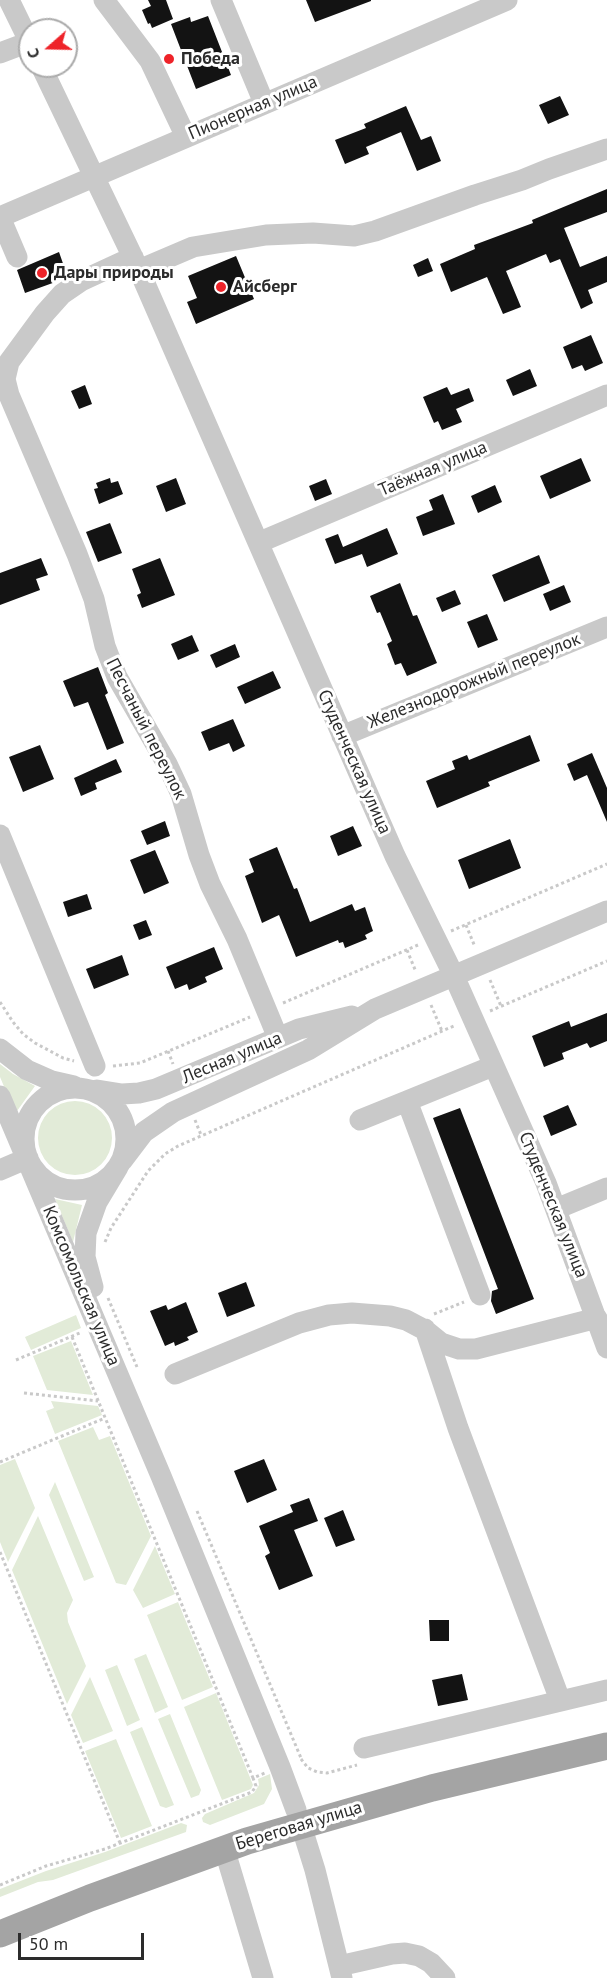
<!DOCTYPE html>
<html>
<head>
<meta charset="utf-8">
<style>
	body { margin:0 }
	#map { position:relative; width:607px; height:1978px; overflow:hidden; background:#fff; font-family:"PT Sans",sans-serif }
	canvas { display:block }
	.north { position:absolute; left:18px; top:18px; width:60px; height:60px; box-sizing:border-box; background:#fff; border:2px solid #ababab; border-radius:50%; rotate:250deg; font-size:16px; font-weight:700; line-height:24px; text-align:center; color:#2c2c2c }
	.north::after { content:''; display:block; margin:auto; width:21px; height:27px; background:#ee2329; clip-path:polygon(50% 0,100% 100%,50% 72%,0 100%) }
	.scale { position:absolute; left:18px; top:1933px; width:126px; height:27px; box-sizing:border-box; border:3px solid #2c2c2c; border-top:0; padding-left:8px; font-size:18px; line-height:21px; white-space:nowrap; color:#2c2c2c; -webkit-text-stroke:4px #fff; paint-order:stroke }
</style>
</head>
<body>
<div id="map">
<canvas width="607" height="1978"></canvas>
<div class="north">С</div>
<div class="scale">50 m</div>
</div>
<script>
const ctx = document.querySelector('canvas').getContext('2d');
ctx.lineJoin = 'round';
function fillPath(path, color) { ctx.fillStyle = color; ctx.fill(path, 'evenodd'); }
const toPath = rows => new Path2D(rows.map(r => 'M' + r).join(''));
function strokePath(path, color, width, dash) { ctx.strokeStyle = color; ctx.lineWidth = width; ctx.lineCap = dash ? 'butt' : 'round'; ctx.setLineDash(dash || []); ctx.stroke(path); }
function label(font, color, halo, rows, align = 'center') {
  ctx.font = font + ' "PT Sans",sans-serif'; ctx.lineWidth = 6; ctx.setLineDash([]); ctx.textBaseline = 'middle'; ctx.strokeStyle = halo; ctx.fillStyle = color; for (const [text, x, y, turn = 0] of rows) {
    ctx.save(); ctx.translate(x, y); ctx.rotate((+turn || 0) * Math.PI / 180); ctx.textAlign = isNaN(turn) ? turn : align; if (halo) ctx.strokeText(text, 0, 0); ctx.fillText(text, 0, 0); ctx.restore();
  }
}
const green = toPath([
	[0,1064,13,1074,35,1086,17,1111,14,1110,0,1077],
	'38 1138a37 37 0 1 1 74 0a37 37 0 1 1-74 0Z',
	[55,1199,82,1205,73,1242],
	[76,1315,81,1328,31,1350,25,1337],
	[71,1341,93,1395,47,1390,33,1356],
	[51,1401,98,1406,102,1415,55,1434,46,1411,54,1408],
	[93,1427,99,1440,110,1436,151,1536,126,1585,116,1583,58,1441],
	[15,1459,35,1508,8,1562,0,1542,0,1465],
	[55,1482,94,1577,84,1581,49,1495],
	[38,1516,73,1600,67,1613,68,1622,86,1666,67,1704,12,1570],
	[155,1546,175,1594,143,1608,133,1590],
	[178,1602,213,1687,182,1700,147,1615],
	[146,1654,168,1707,155,1713,134,1659],
	[117,1665,140,1720,127,1726,105,1670],
	[90,1677,113,1731,83,1743,71,1715],
	[216,1693,253,1785,251,1789,222,1800,184,1707],
	[170,1714,201,1790,199,1795,191,1798,158,1719],
	[142,1727,174,1805,166,1808,160,1806,130,1732],
	[116,1739,152,1826,121,1838,85,1751],
	[270,1774,272,1789,264,1804,210,1825,203,1822,202,1818,205,1814,254,1793,259,1785,258,1779],
	[181,1823,187,1825,186,1832,53,1880,38,1882,0,1897,0,1889,46,1871,105,1852]
]);
const building = toPath([
	[148,0,166,0,173,19,152,28,150,23,148,24,142,10,151,6],
	[306,0,371,0,371,1,315,22],
	[208,16,231,75,196,89,171,24,190,17,191,22],
	[560,96,569,115,548,124,539,105],
	[406,106,421,140,431,136,441,161,417,171,401,132,366,147,369,154,345,164,335,140,366,128,364,124],
	[607,189,607,212,564,228,580,267,607,256,607,282,588,290,593,303,581,309,560,259,550,263,546,254,506,271,521,307,503,314,487,277,451,292,440,264,475,249,474,245,533,223,532,220],
	[59,252,67,275,61,280,25,293,17,270],
	[236,256,254,299,196,324,187,302,197,298,188,276],
	[428,258,433,271,418,277,413,265],
	[591,335,603,363,585,371,582,365,572,369,563,347],
	[530,369,537,386,513,396,506,380],
	[85,385,92,404,79,409,71,391],
	[447,387,451,395,469,388,474,401,456,409,462,422,442,430,438,421,434,423,423,397],
	[581,458,591,481,550,499,540,476],
	[110,478,111,483,118,481,123,494,99,504,94,489,98,488,96,483],
	[176,478,186,504,166,512,156,486],
	[326,479,332,494,315,501,309,486],
	[495,485,502,502,478,513,471,496],
	[443,494,455,524,423,536,416,517,433,510,429,500],
	[110,523,122,553,98,562,86,532],
	[387,528,398,554,367,567,362,554,335,564,325,539,338,534,343,547],
	[539,555,550,583,504,602,492,575],
	[41,558,48,575,36,579,40,590,0,605,0,573],
	[160,558,175,595,142,608,137,595,141,593,132,569],
	[400,583,413,616,417,615,437,663,407,676,401,663,395,665,387,644,392,641,380,612,377,613,370,596],
	[564,585,571,602,550,611,543,594],
	[455,590,461,604,442,612,436,598],
	[487,614,498,640,478,648,467,622],
	[192,635,199,651,178,660,171,644],
	[235,644,240,657,216,668,210,655],
	[98,667,108,693,105,695,124,743,107,750,88,702,74,707,63,681],
	[273,671,281,688,245,704,237,687],
	[233,719,245,746,233,752,229,743,209,751,201,732],
	[530,735,540,761,488,782,490,786,437,808,426,781,455,769,452,761,467,755,469,760],
	[40,745,54,779,23,792,9,757],
	[592,753,607,788,607,822,587,775,574,781,567,764],
	[116,759,122,772,95,783,97,789,81,796,74,778],
	[165,821,170,836,147,845,141,831],
	[353,826,362,846,338,856,330,836],
	[510,839,521,868,469,889,458,860],
	[277,847,294,889,297,888,310,922,352,904,355,911,365,907,373,931,365,935,367,939,345,948,343,942,339,943,338,940,296,957,279,915,262,923,245,876,254,872,249,859],
	[155,850,169,883,144,894,130,860],
	[87,894,92,909,68,917,63,902],
	[146,920,152,935,139,940,133,925],
	[214,947,223,969,205,977,207,982,189,990,187,984,175,989,166,967],
	[122,955,129,975,94,989,86,969],
	[607,1013,607,1041,590,1048,587,1043,562,1053,564,1059,544,1067,532,1036,569,1021,571,1027],
	[568,1105,577,1125,551,1136,543,1116],
	[460,1108,534,1299,496,1314,491,1301,492,1291,498,1289,433,1118],
	[246,1282,255,1306,227,1317,218,1293],
	[186,1302,198,1332,187,1337,189,1340,175,1346,174,1342,165,1346,150,1311,166,1305,168,1310],
	[264,1459,277,1490,247,1503,234,1471],
	[309,1498,318,1521,294,1530,313,1576,279,1590,265,1556,270,1553,259,1526,293,1512,290,1505],
	[343,1510,355,1540,336,1547,324,1518],
	[429,1620,449,1620,449,1641,430,1641],
	[462,1674,468,1700,438,1706,432,1680]
]);
const path = toPath([
	[466,925,475,947],
	[451,931,607,864],
	[407,950,416,972],
	[490,980,501,1006],
	[0,1002,13,1022,23,1034,35,1043,63,1058,74,1061],
	[283,1003,418,945],
	[431,1005,442,1031],
	[490,1011,607,961],
	[168,1051,173,1064],
	[113,1066,140,1063,250,1017],
	[195,1120,201,1135],
	[105,1242,111,1228,148,1171,165,1154,178,1146,456,1025],
	[108,1298,137,1367],
	[434,1314,464,1302],
	[72,1337,253,1778],
	[16,1360,82,1332],
	[24,1393,98,1401],
	[0,1462,105,1418],
	[197,1511,301,1758],
	[0,1552,120,1843],
	[301,1759,308,1768,317,1772,327,1773,357,1765],
	[0,1885,46,1866,105,1849,252,1792,256,1786,253,1778,265,1773]
]);
const minor = toPath([
	[9,0,30,43],
	[104,0,150,61,186,137],
	[221,0,264,103],
	[0,53,29,42],
	[41,66,139,270,395,856,454,976,546,1183,607,1348],
	[0,217,507,0],
	[0,217,17,257],
	[133,257,81,281,62,294,45,313,9,362,5,379,9,395,77,554,94,599,105,646,117,677,167,764,181,794,199,855,210,884,237,939,278,1038],
	[139,270,193,247,266,235,313,233,354,236,375,231,475,195,522,180,549,169,607,149],
	[260,542,607,395],
	[342,736,607,627],
	[0,835,95,1066],
	[0,1049,27,1070,52,1081,74,1086],
	'24 1139a51 51 0 1 1 102 0a51 51 0 1 1-102 0Z',
	[97,1090,122,1094,139,1093,156,1089,299,1029,352,1016],
	[0,1096,161,1476,280,1767,296,1810],
	[360,1120,407,1101],
	[122,1161,144,1132,173,1112,308,1050,375,1009,607,911],
	[0,1170,28,1158],
	[556,1209,607,1188],
	[93,1287,85,1257,86,1233,97,1202,118,1167],
	[480,1295,407,1101,493,1066],
	[425,1329,458,1428,560,1700],
	[175,1374,299,1323,329,1315,352,1313,390,1316,406,1320,425,1330,441,1343,459,1349,476,1349,597,1318],
	[364,1748,607,1690],
	[301,1825,315,1870,342,1978],
	[224,1848,263,1978],
	[339,1966,392,1954,405,1953,419,1956,431,1963,445,1978]
]);
const major = toPath([
	[0,1934,90,1898,247,1841,432,1788,607,1746]
]);
const markers = [
	[169,59,6,"#ee2329"],
	[42,273,6,"#ee2329"],
	[221,287,6,"#ee2329"]
];
const poiNames = [
	["Победа",181,59],
	["Дары природы",54,273],
	["Айсберг",233,287]
];
const streetNames = [
	["Пионерная улица",253,108,-23],
	["Таёжная улица",433,469,-23],
	["Железнодорожный переулок",474,681,-22],
	["Песчаный переулок",146,729,63],
	["Студенческая улица",354,762,66],
	["Лесная улица",232,1058,-23],
	["Студенческая улица",553,1205,68],
	["Комсомольская улица",81,1286,67],
	["Береговая улица",299,1826,-17]
];
fillPath(green, '#e2ebd8');
fillPath(building, '#131313');
strokePath(path, '#c9c9c9', 3, [3, 3]);
strokePath(minor, '#c9c9c9', 21);
strokePath(major, '#a4a4a4', 27);
for (const [x, y, r, color] of markers) { const dot = new Path2D(); dot.arc(x, y, r, 0, 2 * Math.PI); ctx.fillStyle = color; ctx.fill(dot); strokePath(dot, '#fff', 2); }
label('bold 18px', '#2c2c2c', '#fff', poiNames, 'left');
label('18px', '#2c2c2c', '#fff', streetNames);
</script>
</body>
</html>
